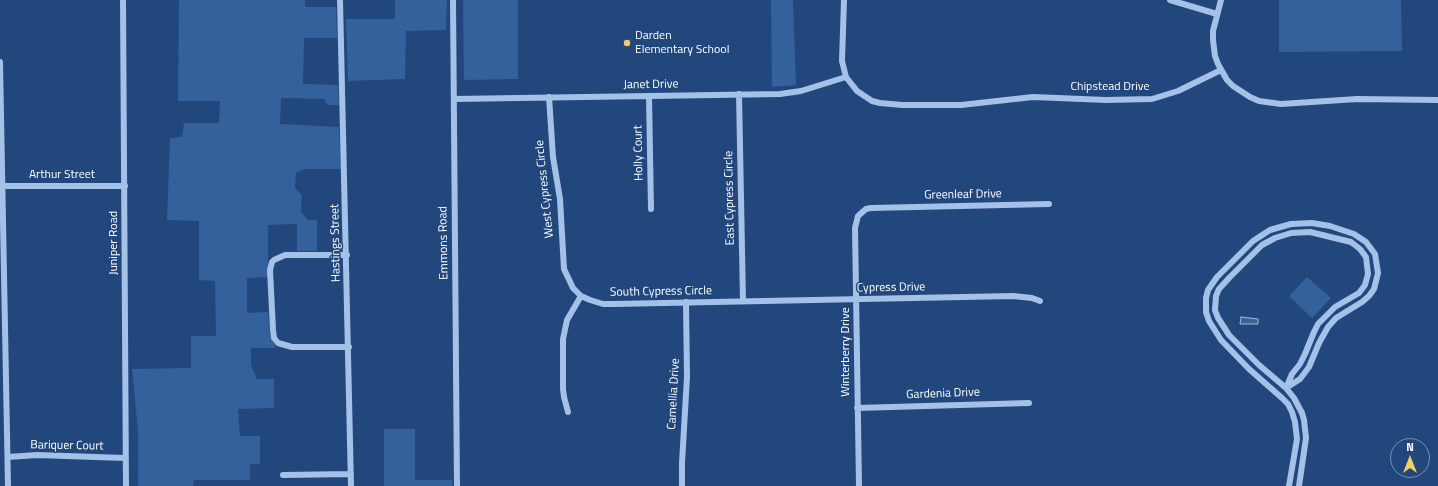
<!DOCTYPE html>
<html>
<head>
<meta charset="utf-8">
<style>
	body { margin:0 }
	#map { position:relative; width:1438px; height:486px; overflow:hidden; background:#21477d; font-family:"Titillium Web",sans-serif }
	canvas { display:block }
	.north { position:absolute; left:1390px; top:438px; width:40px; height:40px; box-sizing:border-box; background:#21477d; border:1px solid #7a91b1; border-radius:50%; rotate:0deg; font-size:11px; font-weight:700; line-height:16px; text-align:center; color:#fff }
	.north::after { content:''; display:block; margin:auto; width:14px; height:18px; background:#f3ce66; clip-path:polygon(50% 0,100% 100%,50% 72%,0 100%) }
</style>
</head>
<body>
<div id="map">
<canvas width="1438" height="486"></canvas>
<div class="north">N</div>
</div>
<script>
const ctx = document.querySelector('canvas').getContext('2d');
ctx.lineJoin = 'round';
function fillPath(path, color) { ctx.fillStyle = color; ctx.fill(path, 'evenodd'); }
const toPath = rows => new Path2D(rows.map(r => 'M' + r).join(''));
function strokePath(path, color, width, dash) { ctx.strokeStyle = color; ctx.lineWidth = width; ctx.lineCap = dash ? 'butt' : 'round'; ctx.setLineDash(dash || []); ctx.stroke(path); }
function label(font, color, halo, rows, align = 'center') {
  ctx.font = font + ' "Titillium Web",sans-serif'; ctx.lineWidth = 3; ctx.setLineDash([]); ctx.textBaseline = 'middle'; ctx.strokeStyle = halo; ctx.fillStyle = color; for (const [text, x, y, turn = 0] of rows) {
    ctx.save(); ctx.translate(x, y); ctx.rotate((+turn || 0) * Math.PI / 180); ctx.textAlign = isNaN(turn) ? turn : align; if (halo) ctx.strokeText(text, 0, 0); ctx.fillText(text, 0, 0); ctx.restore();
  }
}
const green = toPath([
	[179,0,305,0,305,7,336,7,337,38,304,38,303,84,338,85,339,105,328,105,324,99,281,98,280,124,339,127,341,169,305,169,296,173,295,188,302,195,301,212,308,220,317,220,317,251,297,251,297,224,268,225,268,277,247,278,247,313,268,312,270,336,276,348,251,348,251,365,257,379,274,379,274,408,238,409,240,436,260,436,260,464,250,464,250,480,194,480,193,486,138,486,138,430,132,369,191,368,191,336,216,336,215,281,199,280,199,221,167,220,170,138,182,137,184,123,219,123,220,101,178,101],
	[395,0,447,0,446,30,406,31,405,79,348,81,346,19,395,19],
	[463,0,518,0,518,79,464,80],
	[771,0,793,0,796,85,772,87],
	[1279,0,1401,0,1402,51,1279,52],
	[1307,277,1331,298,1312,318,1289,296],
	[384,429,415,429,415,480,452,480,452,486,384,486]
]);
const water = toPath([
	[1241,317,1258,319,1258,324,1240,324,1241,317]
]);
const minor = toPath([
	[123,0,126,486],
	[340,0,351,486],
	[453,0,457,486],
	[844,0,842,61,846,77,857,91,872,101,880,103,902,105,961,105,1033,97,1106,100,1152,99,1178,91,1221,70],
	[1170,0,1217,14],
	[1221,0,1213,31,1213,40,1215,56,1218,64,1227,80,1233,86,1250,97,1259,101,1281,104,1357,99,1438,100],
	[0,62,8,486],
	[739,94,743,301],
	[649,96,651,209],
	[549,97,553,157,560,199,564,269,573,288,581,296,590,300,603,304,614,304,1013,296,1032,298,1040,301],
	[454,99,780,94,801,91,846,77],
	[0,186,125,186],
	[347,255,285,255,274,260,272,262,270,270,273,330,274,338,278,343,292,347,349,347],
	[1286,388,1300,379,1309,367,1319,343,1328,327,1336,318,1362,302,1369,296,1374,289,1378,273,1375,254,1366,242,1354,234,1330,226,1312,223,1291,224,1270,230,1253,241,1217,277,1208,290,1206,298,1206,312,1209,321,1221,340,1249,369,1282,398,1288,404,1292,412,1295,422,1297,439,1289,486],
	[1286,388,1292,374,1300,364,1305,354,1314,332,1318,324,1335,307,1359,293,1365,285,1368,274,1366,257,1360,249,1351,242,1310,232,1291,233,1275,238,1262,245,1230,277,1219,289,1216,296,1215,310,1218,318,1229,335,1259,365,1286,388,1294,398,1302,413,1304,420,1306,438,1299,486],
	[857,408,1029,403],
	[568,412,564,397,563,389,563,339,567,320,581,296],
	[8,457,37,455,125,458],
	[283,475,351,474],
	[682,486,682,463,687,377,686,302],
	[859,486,855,228,858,216,866,209,871,208,1049,204]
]);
const markers = [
	[627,43,4,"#f3ce66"]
];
const poiNames = [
	["Darden",635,36],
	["Elementary School",635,50]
];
const streetNames = [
	["Janet Drive",651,85,-1],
	["Chipstead Drive",1110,87],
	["Holly Court",639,153,-91],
	["Arthur Street",62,175],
	["West Cypress Circle",545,189,-96],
	["Greenleaf Drive",963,195,-1],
	["East Cypress Circle",730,198,-91],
	["Juniper Road",114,243,-90],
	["Hastings Street",336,243,-91],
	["Emmons Road",444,243,-91],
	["Cypress Drive",891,288,-1],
	["South Cypress Circle",661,292,-1],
	["Winterberry Drive",846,352,-90],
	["Camellia Drive",674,394,-87],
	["Gardenia Drive",943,394,-2],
	["Bariquer Court",67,446,1]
];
fillPath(green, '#34609c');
fillPath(water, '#446088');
strokePath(water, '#98bbe8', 1);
strokePath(minor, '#a4c1e7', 6);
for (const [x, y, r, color] of markers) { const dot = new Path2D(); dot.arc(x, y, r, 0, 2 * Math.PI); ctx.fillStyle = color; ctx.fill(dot); strokePath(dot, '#21477d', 1.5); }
label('12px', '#fff', '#21477d', poiNames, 'left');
label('12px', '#fff', '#21477d', streetNames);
</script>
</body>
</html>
